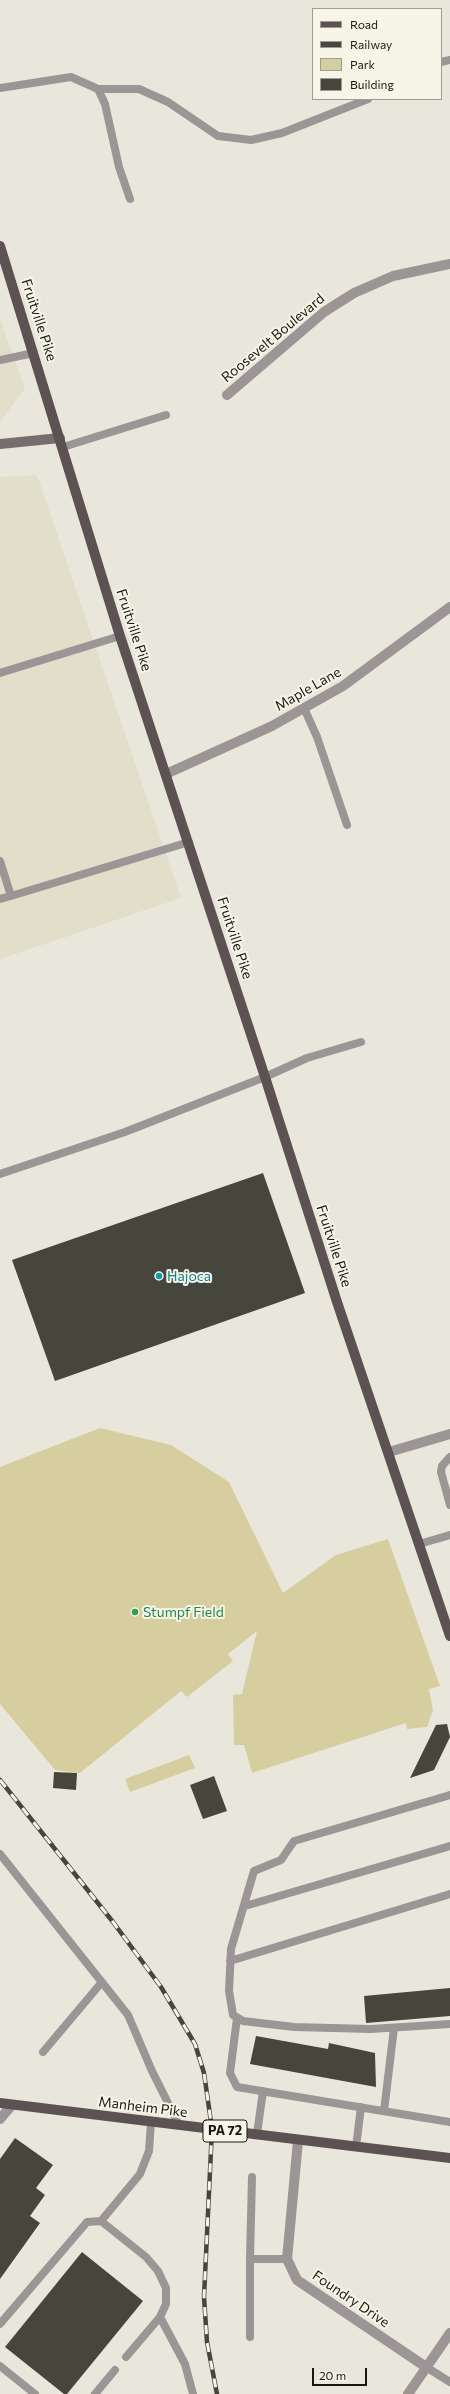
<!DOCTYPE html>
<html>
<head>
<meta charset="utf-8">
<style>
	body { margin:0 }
	#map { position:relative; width:450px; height:2394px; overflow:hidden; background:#e9e7db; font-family:Commissioner,sans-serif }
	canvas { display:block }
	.legend { position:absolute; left:312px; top:8px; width:130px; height:92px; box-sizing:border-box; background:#f7f5e8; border:1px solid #9e9d93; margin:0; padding:5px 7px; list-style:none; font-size:12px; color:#191814 }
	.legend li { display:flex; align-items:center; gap:8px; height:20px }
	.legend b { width:20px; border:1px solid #9e9d93 }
	.scale { position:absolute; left:312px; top:2368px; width:55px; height:18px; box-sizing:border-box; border:2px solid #191814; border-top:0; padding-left:5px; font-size:12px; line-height:14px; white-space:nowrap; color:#191814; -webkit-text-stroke:3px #f7f5e8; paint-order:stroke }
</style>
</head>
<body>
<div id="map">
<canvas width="450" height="2394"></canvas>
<ul class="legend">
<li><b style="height:5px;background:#5c5254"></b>Road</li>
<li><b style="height:5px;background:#46453f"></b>Railway</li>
<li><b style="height:11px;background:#d7cea0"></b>Park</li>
<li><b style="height:11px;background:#47463c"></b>Building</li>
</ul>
<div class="scale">20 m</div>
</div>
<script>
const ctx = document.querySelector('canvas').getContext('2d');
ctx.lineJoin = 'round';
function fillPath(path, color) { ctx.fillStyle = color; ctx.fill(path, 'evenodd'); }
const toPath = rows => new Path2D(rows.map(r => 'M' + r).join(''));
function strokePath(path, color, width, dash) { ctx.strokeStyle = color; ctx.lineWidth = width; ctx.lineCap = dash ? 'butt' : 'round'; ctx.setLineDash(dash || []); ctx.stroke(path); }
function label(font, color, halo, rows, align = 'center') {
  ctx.font = font + ' Commissioner,sans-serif'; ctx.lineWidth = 4; ctx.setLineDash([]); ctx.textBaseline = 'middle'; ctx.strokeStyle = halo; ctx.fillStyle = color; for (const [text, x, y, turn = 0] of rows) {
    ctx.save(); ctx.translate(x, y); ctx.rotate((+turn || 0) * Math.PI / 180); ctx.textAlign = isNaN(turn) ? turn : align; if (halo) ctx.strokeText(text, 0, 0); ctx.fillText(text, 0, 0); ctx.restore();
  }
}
const built = toPath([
	[0,319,25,388,0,422],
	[37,475,181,898,0,959,0,477]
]);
const green = toPath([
	[100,1428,171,1445,229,1482,283,1593,336,1555,388,1539,440,1686,429,1689,433,1710,427,1727,407,1729,406,1723,252,1773,244,1745,234,1745,233,1695,242,1694,257,1631,228,1654,233,1661,187,1697,181,1691,80,1773,55,1770,0,1704,0,1467],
	[189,1755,195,1768,130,1792,125,1779]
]);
const building = toPath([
	[263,1173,305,1293,55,1381,12,1260],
	[447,1724,450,1737,434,1770,410,1778,436,1725],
	[54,1772,77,1773,76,1790,53,1788],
	[214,1776,227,1811,203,1819,190,1785],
	[450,1988,450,2016,366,2023,364,1996],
	[256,2036,328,2049,329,2043,375,2053,376,2087,250,2064],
	[15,2138,53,2165,36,2188,45,2195,30,2216,40,2223,0,2279,0,2159],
	[82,2252,143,2301,67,2394,64,2394,5,2347]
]);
const lane = toPath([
	[441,62,450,60],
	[0,88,71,77,98,89,105,104,119,167,130,199],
	[98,89,139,89,168,102,218,136,251,140,282,133,368,99],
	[0,360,34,353],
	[63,447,166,415],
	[0,673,120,636],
	[304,708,317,737,347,825],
	[0,861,11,896,189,842],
	[0,899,11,896],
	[0,1174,125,1132,265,1077,307,1058,361,1042],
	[450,1457,442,1466,441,1472,450,1505],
	[419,1544,450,1535],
	[450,1795,294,1841,281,1860,254,1871,231,1949,229,1991,233,2015,243,2021,294,2027,371,2029,450,2024],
	[0,1854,128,2015,152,2071,179,2125],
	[245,1906,450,1846],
	[230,1961,450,1894],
	[237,2018,230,2073,237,2087,450,2122],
	[43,2052,102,1982],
	[384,2111,394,2028],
	[257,2134,263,2091],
	[356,2147,361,2107],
	[252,2177,250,2259,287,2259],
	[250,2259,250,2337],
	[160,2317,185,2364,193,2394],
	[0,2324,87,2222,101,2221],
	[126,2357,160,2317,166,2304,166,2288,158,2271,146,2257,101,2221,140,2174,149,2151,151,2122],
	[0,2366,35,2394],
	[426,2367,450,2382],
	[95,2394,115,2370]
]);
const street = toPath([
	[227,395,324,312,354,293,393,276,450,264],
	[166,774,272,726,343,686,450,607],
	[389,1452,450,1434],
	[0,2119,12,2105],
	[298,2141,287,2259,297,2280,426,2367],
	[408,2394,450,2333]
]);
const secondary = toPath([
	[0,444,60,438]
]);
const primary = toPath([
	[0,246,120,636,265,1077,337,1302,450,1636],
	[0,2103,450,2158]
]);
const rail = toPath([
	[0,1780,113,1922,161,1987,195,2044,204,2073,212,2129,204,2297,207,2342,217,2394]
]);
const markers = [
	[159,1276,4,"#0f9aa8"],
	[135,1612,4,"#2e9e5b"]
];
const shields = [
	[225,2131,44]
];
const shieldNames = [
	["PA 72",225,2131]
];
const streetNames = [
	["Fruitville Pike",39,320,72],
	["Roosevelt Boulevard",273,338,-40],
	["Fruitville Pike",134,630,72],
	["Maple Lane",308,689,-30],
	["Fruitville Pike",235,938,72],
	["Fruitville Pike",334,1246,72],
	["Manheim Pike",143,2107,7],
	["Foundry Drive",351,2299,34]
];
const cultureNames = [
	["Hajoca",167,1276]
];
const leisureNames = [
	["Stumpf Field",143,1612]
];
fillPath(built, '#e1deca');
fillPath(green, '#d7cea0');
fillPath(building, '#47463c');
strokePath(lane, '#9b9596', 8);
strokePath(street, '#9b9596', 10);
strokePath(secondary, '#766d6f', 10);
strokePath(primary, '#5c5254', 10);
strokePath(rail, '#46453f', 4.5);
strokePath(rail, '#f7f5e8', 3, [9]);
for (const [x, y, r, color] of markers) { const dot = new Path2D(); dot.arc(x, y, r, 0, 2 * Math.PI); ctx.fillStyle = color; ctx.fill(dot); strokePath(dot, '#f7f5e8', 1.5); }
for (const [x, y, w] of shields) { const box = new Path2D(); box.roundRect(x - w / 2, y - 11, w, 22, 3); ctx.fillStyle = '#f7f5e8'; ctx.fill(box); strokePath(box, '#191814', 1); }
label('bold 13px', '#191814', null, shieldNames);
label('14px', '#191814', '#f7f5e8', streetNames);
label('14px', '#0d838f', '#f7f5e8', cultureNames, 'left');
label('14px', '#27864d', '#f7f5e8', leisureNames, 'left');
</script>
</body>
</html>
